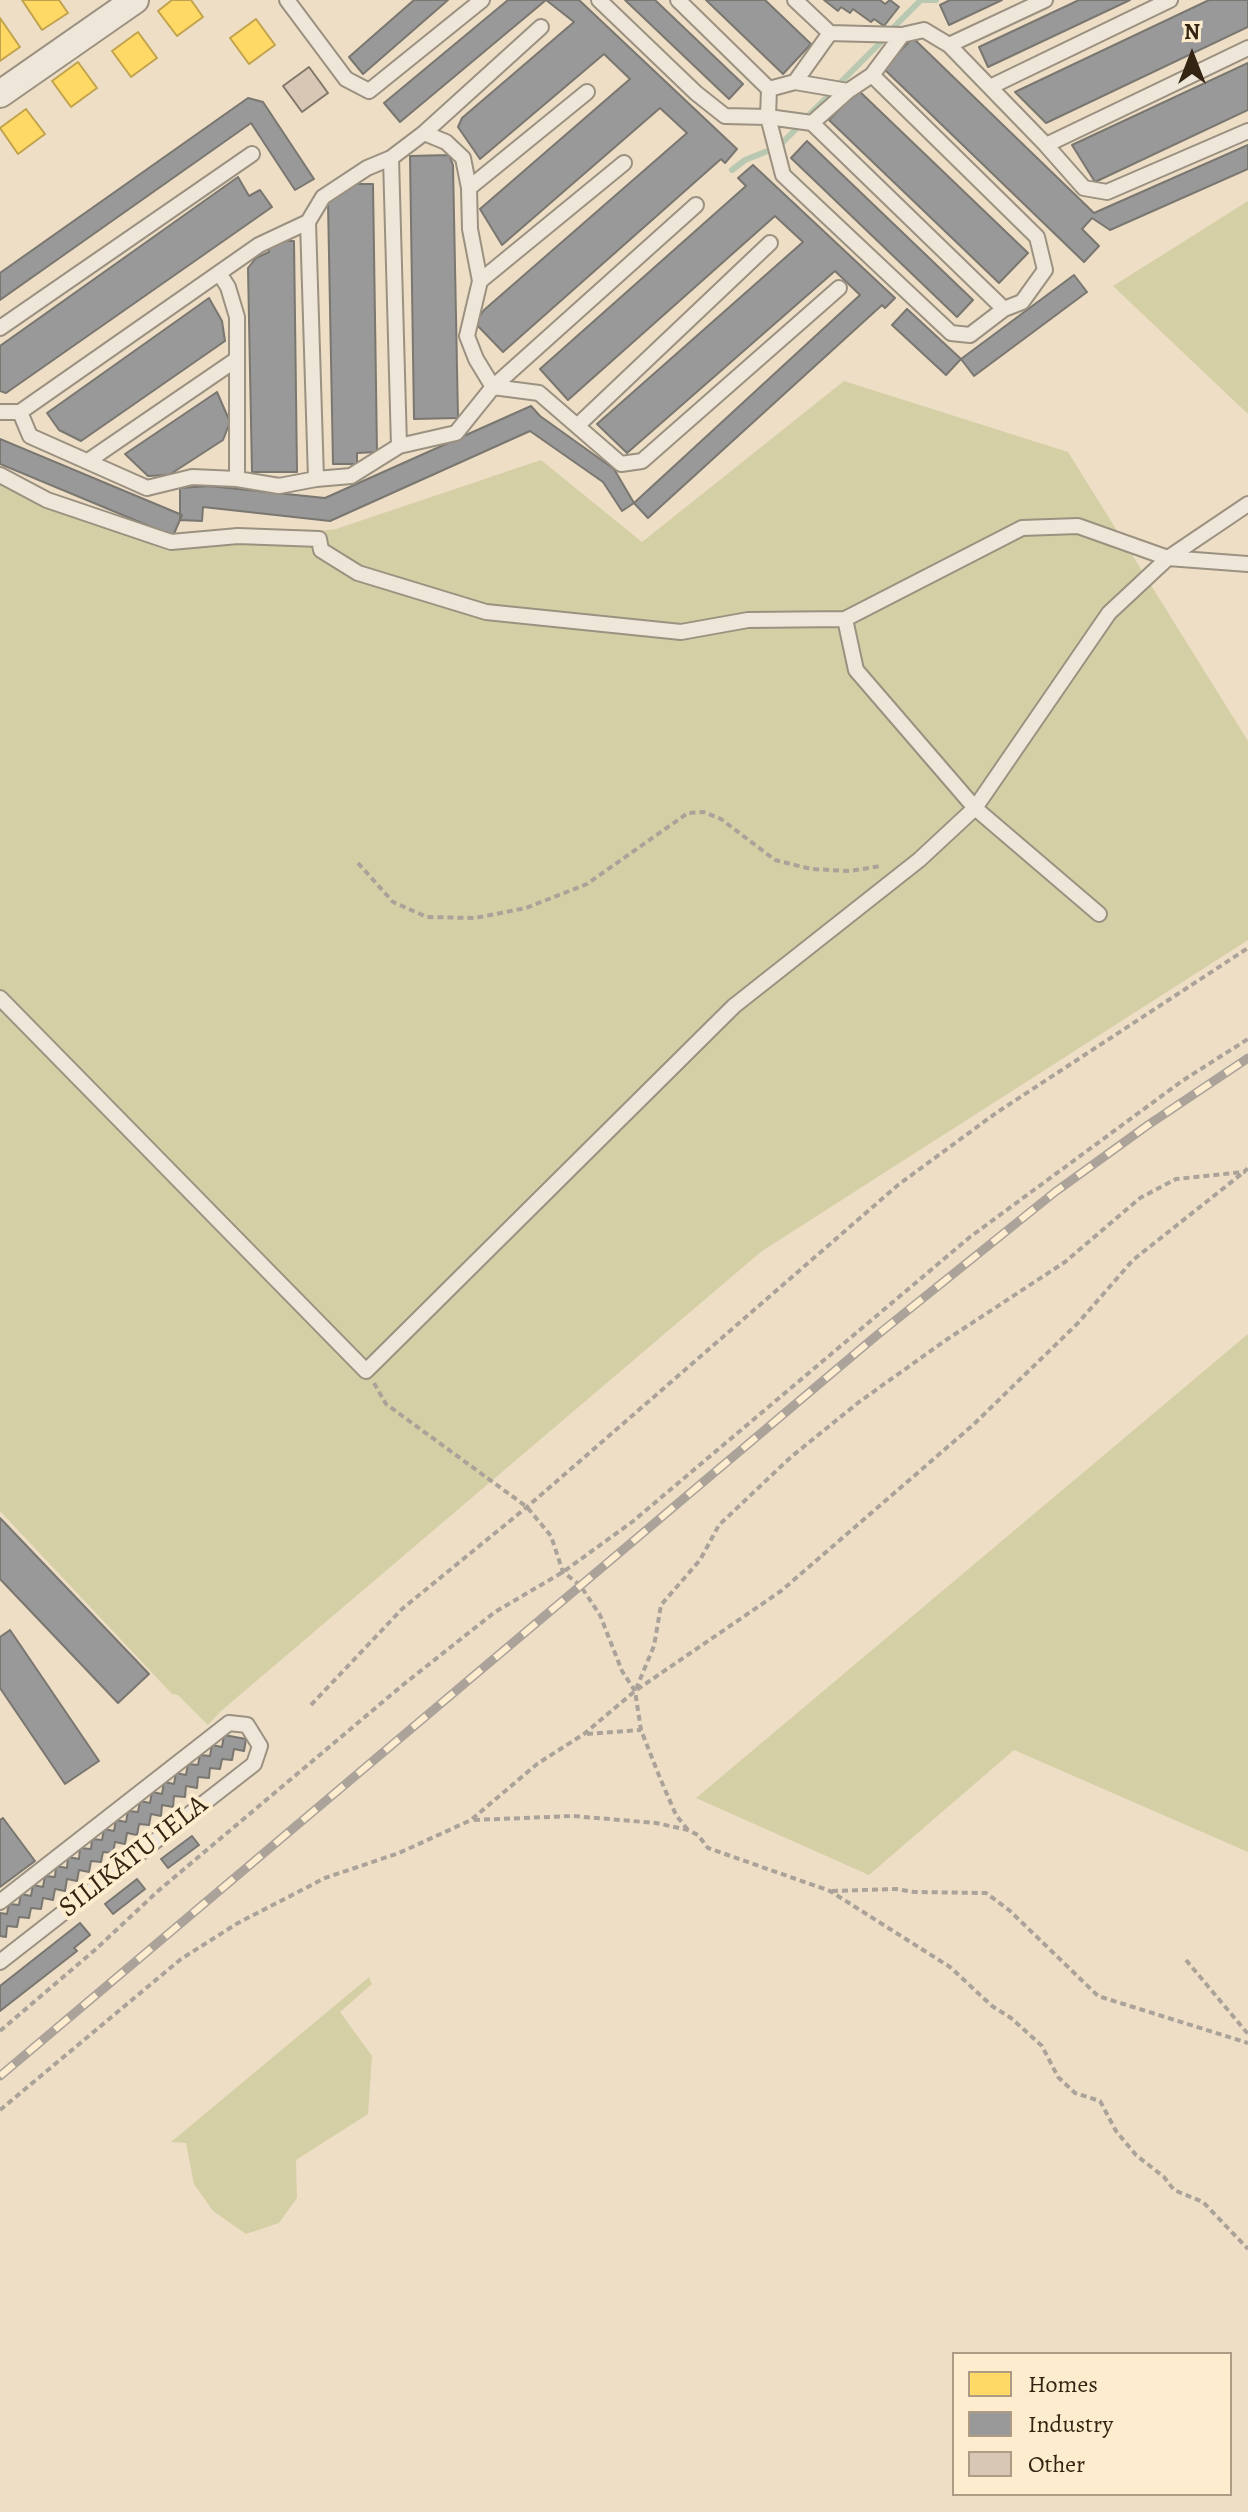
<!DOCTYPE html>
<html>
<head>
<meta charset="utf-8">
<style>
	body { margin:0 }
	#map { position:relative; width:1248px; height:2512px; overflow:hidden; background:#eddec5; font-family:Alegreya,serif }
	canvas { display:block }
	.legend { position:absolute; left:952px; top:2352px; width:280px; height:144px; box-sizing:border-box; background:#feeccf; border:2px solid #ad9c83; margin:0; padding:10px 14px; list-style:none; font-size:24px; color:#332512 }
	.legend li { display:flex; align-items:center; gap:16px; height:40px }
	.legend b { width:40px; border:2px solid #ad9c83 }
	.north { position:absolute; left:1152px; top:16px; width:80px; height:80px; -webkit-text-stroke:6px #feeccf; paint-order:stroke; rotate:0deg; font-size:22px; font-weight:700; line-height:32px; text-align:center; color:#332512 }
	.north::after { content:''; display:block; margin:auto; width:28px; height:36px; background:#332512; clip-path:polygon(50% 0,100% 100%,50% 72%,0 100%) }
</style>
</head>
<body>
<div id="map">
<canvas width="1248" height="2512"></canvas>
<ul class="legend">
<li><b style="height:22px;background:#ffd966"></b>Homes</li>
<li><b style="height:22px;background:#999"></b>Industry</li>
<li><b style="height:22px;background:#d9c7b6"></b>Other</li>
</ul>
<div class="north">N</div>
</div>
<script>
const ctx = document.querySelector('canvas').getContext('2d');
ctx.lineJoin = 'round';
function fillPath(path, color) { ctx.fillStyle = color; ctx.fill(path, 'evenodd'); }
const toPath = rows => new Path2D(rows.map(r => 'M' + r).join(''));
function strokePath(path, color, width, dash) { ctx.strokeStyle = color; ctx.lineWidth = width; ctx.lineCap = dash ? 'butt' : 'round'; ctx.setLineDash(dash || []); ctx.stroke(path); }
function label(font, color, halo, rows, align = 'center') {
  ctx.font = font + ' Alegreya,serif'; ctx.lineWidth = 8; ctx.setLineDash([]); ctx.textBaseline = 'middle'; ctx.strokeStyle = halo; ctx.fillStyle = color; for (const [text, x, y, turn = 0] of rows) {
    ctx.save(); ctx.translate(x, y); ctx.rotate((+turn || 0) * Math.PI / 180); ctx.textAlign = isNaN(turn) ? turn : align; if (halo) ctx.strokeText(text, 0, 0); ctx.fillText(text, 0, 0); ctx.restore();
  }
}
const green = toPath([
	[1248,201,1248,414,1113,286],
	[844,381,1068,452,1248,741,1248,940,762,1251,221,1711,208,1725,178,1695,172,1694,0,1511,0,485,168,551,336,529,541,460,642,542],
	[1248,1334,1248,1852,1014,1750,869,1875,696,1798],
	[369,1977,372,1984,340,2012,372,2056,368,2114,296,2160,297,2198,279,2223,246,2234,213,2211,194,2184,186,2143,171,2142]
]);
const homes = toPath([
	[22,0,59,0,68,13,42,30,22,0],
	[172,0,191,0,203,17,177,36,158,11,172,0],
	[0,18,20,47,0,61,0,18],
	[256,19,275,45,249,64,230,38,256,19],
	[138,32,157,58,131,77,112,51,138,32],
	[78,62,97,88,71,107,52,81,78,62],
	[26,109,45,134,18,154,0,128,26,109]
]);
const industry = toPath([
	[414,0,448,0,363,74,349,57,414,0],
	[508,0,579,0,737,149,725,163,721,159,503,352,475,323,484,310,687,133,660,108,502,245,480,209,630,79,604,54,480,159,458,127,462,118,574,22,546,0,400,122,384,103,508,0],
	[625,0,655,0,743,84,729,99,625,0],
	[706,0,765,0,811,44,783,74,706,0],
	[824,0,880,0,885,4,890,0,899,7,884,26,874,19,871,22,853,9,850,13,841,7,838,11,824,0],
	[950,0,1002,0,949,25,940,5,950,0],
	[1079,0,1130,0,988,67,979,47,1079,0],
	[1209,0,1248,0,1248,27,1046,123,1015,92,1209,0],
	[913,38,1094,213,1248,145,1248,169,1110,230,1092,218,1082,229,1099,246,1084,262,883,68,913,38],
	[1248,63,1248,110,1095,182,1072,145,1248,63],
	[858,90,1028,253,999,283,829,120,858,90],
	[248,98,263,102,314,179,295,190,251,123,0,300,0,273,248,98],
	[807,141,973,300,957,317,791,158,807,141],
	[449,155,453,165,458,418,414,419,410,156,449,155],
	[753,165,895,298,885,308,882,305,648,518,634,503,860,295,835,271,627,453,597,424,803,242,775,216,568,400,540,369,746,186,738,178,753,165],
	[238,177,249,196,260,190,272,207,6,393,0,391,0,346,238,177],
	[349,184,373,184,377,452,357,453,357,464,333,464,328,202,349,184],
	[269,241,294,241,297,472,252,472,248,268,256,258,269,252,269,241],
	[1074,275,1087,292,974,376,961,359,1074,275],
	[209,298,222,321,225,341,81,441,59,430,47,413,209,298],
	[907,309,961,359,946,375,892,325,907,309],
	[217,392,230,422,223,440,169,475,148,476,125,454,217,392],
	[531,406,540,416,614,469,634,503,622,511,603,482,530,431,330,521,203,507,202,521,180,520,180,488,209,486,325,498,531,406],
	[0,439,182,515,173,536,0,464,0,439],
	[0,1518,149,1674,118,1703,0,1579,0,1518],
	[10,1630,99,1761,65,1784,0,1688,0,1637,10,1630],
	[224,1735,246,1739,244,1751,234,1749,232,1760,222,1759,220,1769,210,1768,209,1778,198,1777,197,1788,186,1786,185,1797,174,1796,173,1807,162,1805,161,1816,151,1814,149,1825,139,1824,137,1835,127,1833,125,1844,115,1842,113,1853,103,1852,101,1862,91,1861,89,1872,79,1870,77,1881,67,1879,65,1891,55,1889,53,1900,43,1898,41,1909,31,1908,29,1918,19,1917,17,1927,7,1926,6,1937,0,1936,0,1913,7,1914,9,1904,19,1905,21,1894,31,1896,33,1885,43,1887,45,1876,55,1877,56,1866,67,1868,68,1857,79,1859,80,1848,91,1849,92,1839,102,1840,104,1829,114,1831,116,1820,126,1822,128,1811,138,1812,140,1801,150,1803,152,1792,162,1794,164,1782,174,1784,176,1773,186,1775,188,1764,198,1765,200,1755,210,1756,212,1745,222,1747,224,1735],
	[3,1818,35,1861,0,1887,0,1820,3,1818],
	[192,1836,199,1845,168,1868,161,1859,192,1836],
	[137,1879,145,1889,113,1914,105,1904,137,1879],
	[80,1923,90,1935,74,1948,77,1951,0,2011,0,1986,80,1923]
]);
const stream = toPath([
	[895,26,921,0,936,0],
	[841,82,880,43],
	[809,115,828,96],
	[782,143,796,129],
	[732,170,745,160,770,150]
]);
const building = toPath([
	[309,67,328,93,302,112,283,86,309,67]
]);
const path = toPath([
	[358,863,393,902,427,917,475,918,526,908,587,884,688,813,704,812,721,819,775,860,811,869,850,871,881,866],
	[374,1383,386,1404,527,1507,551,1536,563,1572,580,1585,600,1615,622,1671,635,1691,641,1730,660,1778,676,1815,688,1830],
	[636,1689,654,1646,661,1605,700,1560,719,1525,791,1457,859,1402,946,1340,1065,1262,1140,1198,1176,1179,1244,1172,1248,1168],
	[311,1705,402,1609,527,1507,898,1185,996,1113,1248,948],
	[587,1734,641,1730],
	[474,1820,573,1816,656,1823,688,1830,698,1835,708,1848,830,1891,950,1967,992,2006,1011,2018,1042,2046,1058,2077,1075,2093,1100,2101,1116,2131,1136,2155,1164,2177,1174,2190,1203,2202,1248,2249],
	[832,1891,896,1889,914,1892,986,1893,1009,1910,1098,1996,1248,2043],
	[1186,1960,1248,2034],
	[0,2031,96,1949,158,1891,404,1684,495,1612,563,1572,632,1522,970,1237,1182,1081,1248,1039],
	[0,2110,181,1959,238,1923,325,1878,399,1853,471,1820,537,1764,584,1734,635,1691,781,1591,973,1425,1078,1323,1133,1260,1244,1172]
]);
const lane = toPath([
	[287,0,346,79,369,91,482,0],
	[599,0,696,93,725,116,768,117,812,123,1004,309],
	[678,0,769,89],
	[795,0,830,33,902,35,924,30,949,45,1046,145,1084,188,1107,192,1248,131],
	[830,33,795,82,769,89,768,117,783,175,951,333,970,335,1004,309,1022,302,1045,270,1037,237,872,75],
	[949,45,1045,0],
	[795,82,848,91,872,75,902,35],
	[990,87,1170,0],
	[587,92,469,188,470,229,480,281,467,336,476,359,493,387,539,393,621,464,642,461,839,288],
	[812,123,848,91],
	[424,133,446,142,463,158,469,188],
	[1046,145,1248,48],
	[391,158,399,446],
	[308,222,259,245,20,412,30,436,147,488,192,477,237,479,279,486,316,479,351,476,399,446,456,433,493,387,696,205],
	[219,273,228,287,237,317,237,479],
	[480,281,624,163],
	[0,328,252,154],
	[0,412,20,412],
	[578,425,770,243],
	[88,461,237,359],
	[0,475,47,500,171,542,238,536,319,539,321,550,358,573,486,612,681,632,748,620,845,619,1022,528,1078,526,1168,558,1248,564],
	[316,479,308,222,323,197,367,168,391,158,424,133,541,27],
	[845,619,856,670,975,808,1099,914],
	[0,998,366,1371,734,1006,919,860,975,808,1109,613,1168,558,1248,504],
	[0,1902,229,1723,247,1725,260,1746,254,1764,0,1962]
]);
const street = toPath([
	[0,94,135,0]
]);
const rail = toPath([
	[0,2076,876,1336,1055,1192,1148,1125,1248,1058]
]);
const streetNames = [
	["SILIKĀTU IELA",134,1857,-38]
];
fillPath(green, '#d5cfa6');
fillPath(homes, '#ffd966');
strokePath(homes, '#c2a34d', 2);
fillPath(industry, '#999');
strokePath(industry, '#7a7670', 2);
strokePath(stream, '#b8c8b1', 6);
fillPath(building, '#d9c7b6');
strokePath(building, '#817769', 2);
strokePath(lane, '#9b9181', 18);
strokePath(street, '#9b9181', 30);
strokePath(path, '#aba399', 4, [6, 4]);
strokePath(lane, '#efe6da', 14);
strokePath(street, '#efe6da', 26);
strokePath(rail, '#aba399', 9);
strokePath(rail, '#feeccf', 6, [18]);
label('28px', '#332512', '#feeccf', streetNames);
</script>
</body>
</html>
